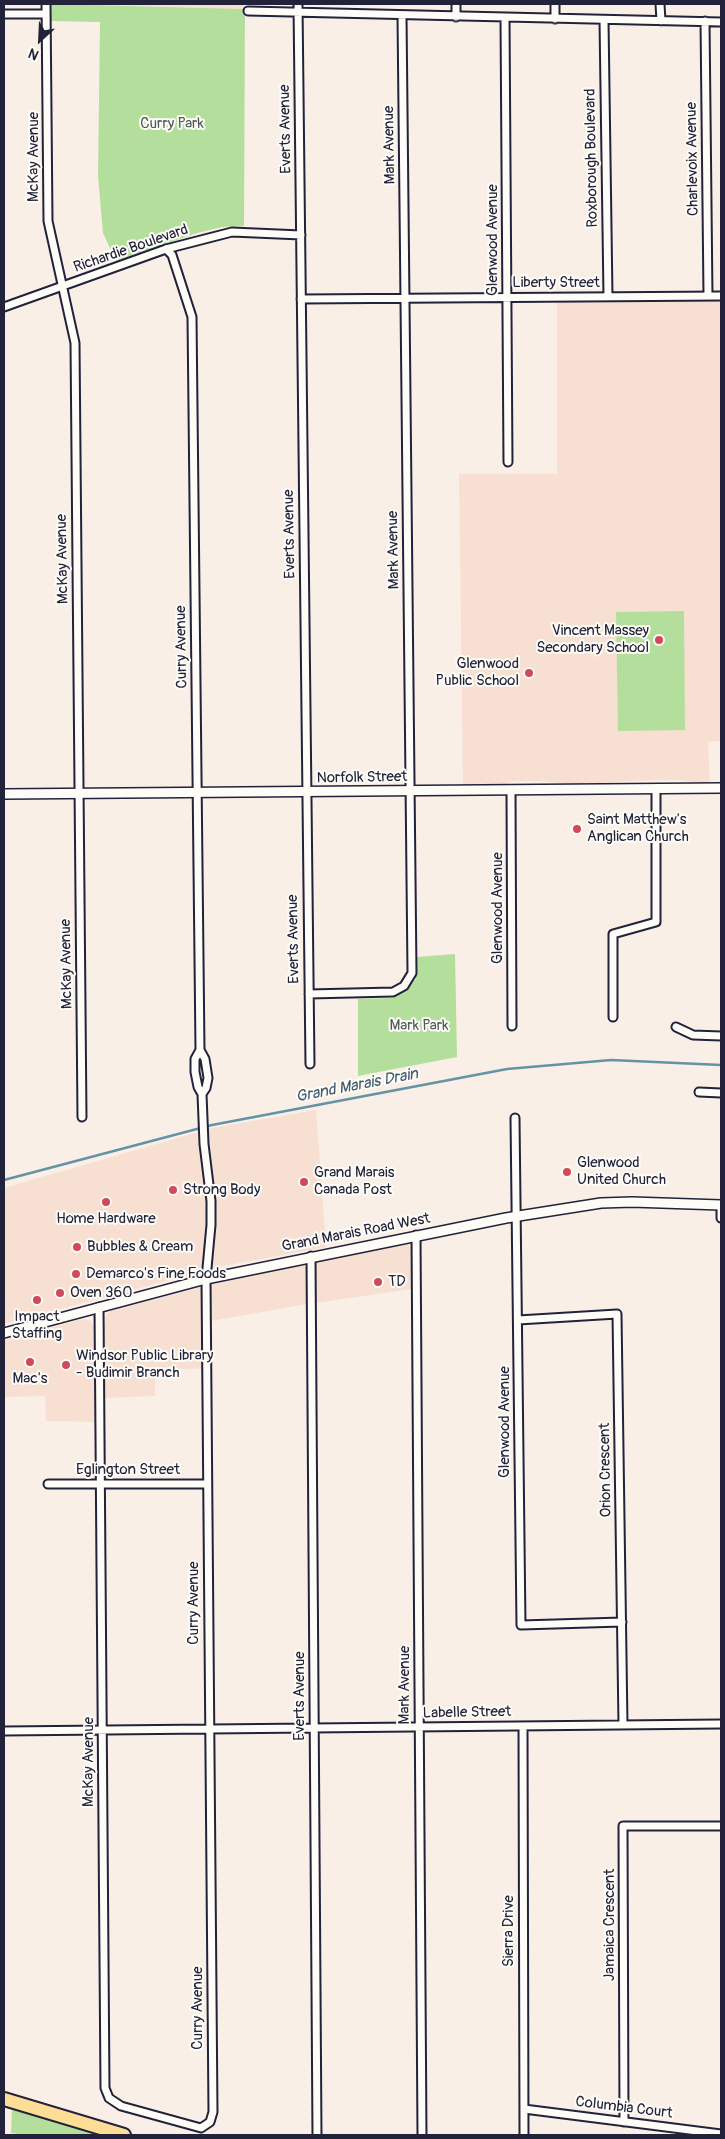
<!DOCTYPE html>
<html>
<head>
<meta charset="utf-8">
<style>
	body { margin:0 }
	#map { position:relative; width:725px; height:2139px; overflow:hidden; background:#faefe6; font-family:Pangolin,sans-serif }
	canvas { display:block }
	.frame { position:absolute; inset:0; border:5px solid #22223b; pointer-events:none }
	.north { position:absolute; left:15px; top:15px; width:50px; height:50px; -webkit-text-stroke:4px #fdfcf7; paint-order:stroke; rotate:205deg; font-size:14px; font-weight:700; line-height:20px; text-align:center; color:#22223b }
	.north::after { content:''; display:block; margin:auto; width:18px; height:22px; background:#22223b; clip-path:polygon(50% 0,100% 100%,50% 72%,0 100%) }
</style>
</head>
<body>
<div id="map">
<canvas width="725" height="2139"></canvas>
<div class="frame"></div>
<div class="north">N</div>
</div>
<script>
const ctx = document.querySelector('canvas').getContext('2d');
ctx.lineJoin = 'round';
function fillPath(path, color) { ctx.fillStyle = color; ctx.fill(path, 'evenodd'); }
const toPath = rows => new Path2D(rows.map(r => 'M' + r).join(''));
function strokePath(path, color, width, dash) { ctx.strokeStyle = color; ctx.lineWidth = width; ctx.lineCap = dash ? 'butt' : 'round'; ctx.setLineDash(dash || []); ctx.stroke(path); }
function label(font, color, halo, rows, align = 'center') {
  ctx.font = font + ' Pangolin,sans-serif'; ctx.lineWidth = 4; ctx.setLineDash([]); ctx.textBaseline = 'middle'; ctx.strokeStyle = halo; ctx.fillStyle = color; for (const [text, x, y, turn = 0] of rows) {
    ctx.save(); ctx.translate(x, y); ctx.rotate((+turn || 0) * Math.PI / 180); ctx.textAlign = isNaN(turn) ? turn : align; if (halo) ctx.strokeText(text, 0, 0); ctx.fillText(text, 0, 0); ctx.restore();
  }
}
const built = toPath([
	[100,4,244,4,245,9,100,5],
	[721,300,721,741,708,742,710,784,678,780,623,781,598,784,562,784,547,781,513,781,499,786,463,786,459,474,557,474,557,301],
	[316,1110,326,1247,223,1266,4,1324,4,1188,212,1128],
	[402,1243,408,1244,412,1251,411,1289,316,1303,316,1270,314,1259],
	[293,1263,304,1265,308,1272,307,1304,211,1321,212,1368,155,1370,155,1396,104,1398,104,1324,106,1315,111,1311],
	[83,1319,91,1321,95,1329,96,1422,46,1421,45,1396,4,1397,4,1340]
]);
const green = toPath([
	[51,4,245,9,244,226,222,227,197,233,116,261,103,233,98,176,100,22,50,21],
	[684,611,685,730,618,731,616,612],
	[455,954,457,1057,358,1076,358,999,392,998,408,989,416,979,417,957],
	[12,2109,102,2135,24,2135,11,2133]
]);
const stream = toPath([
	[4,1180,212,1125,507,1069,611,1060,721,1065]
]);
const minor = toPath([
	[46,4,48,221,75,343,82,1117],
	[298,4,310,1064],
	[456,4,456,17],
	[555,4,555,19],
	[660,4,661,21],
	[248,11,721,22],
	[4,14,46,14],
	[505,18,508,462],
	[604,20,608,297],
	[705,21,708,296],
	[301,299,721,296],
	[4,307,166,249,232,232,301,235],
	[511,790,512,1026],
	[309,994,393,992,404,986,412,973,402,15],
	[613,1017,613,934,656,922,656,789],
	[676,1027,693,1035,721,1036],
	[200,1050,205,1059,208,1078,206,1088,202,1094],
	[699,1092,721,1093],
	[515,1118,521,1625,622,1622],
	[721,1210,721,1218],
	[416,1235,422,2135],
	[311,1256,317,2135],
	[99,1307,105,2088,109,2098,121,2106,201,2128,210,2122,213,2112,206,1279,211,1225,211,1201,204,1144,202,1094,198,1087,195,1072,195,1059,200,1050,192,317,172,255,166,249],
	[518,1320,617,1314,623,1725],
	[48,1484,207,1484],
	[523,1726,524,2135],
	[4,1731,721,1724],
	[524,2109,721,2134],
	[624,2122,623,1826,721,1826]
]);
const tertiary = toPath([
	[4,794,721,788],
	[4,1333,206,1279,506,1218,601,1203,632,1202,721,1205]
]);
const motorway = toPath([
	[4,2099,124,2135]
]);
const markers = [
	[659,640,5,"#d1495b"],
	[529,673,5,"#d1495b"],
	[577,829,5,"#d1495b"],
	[567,1172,5,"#d1495b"],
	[304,1182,5,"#d1495b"],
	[173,1190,5,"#d1495b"],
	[106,1202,5,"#d1495b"],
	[77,1247,5,"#d1495b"],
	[76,1274,5,"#d1495b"],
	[378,1282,5,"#d1495b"],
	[60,1293,5,"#d1495b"],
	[37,1300,5,"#d1495b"],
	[30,1362,5,"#d1495b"],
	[66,1365,5,"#d1495b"]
];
const parkNames = [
	["Curry Park",172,124],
	["Mark Park",419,1026]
];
const streetNames = [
	["Everts Avenue",286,129,-91],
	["Mark Avenue",390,145,-91],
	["McKay Avenue",34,157,-90],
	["Roxborough Boulevard",592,158,-91],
	["Charlevoix Avenue",693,159,-91],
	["Glenwood Avenue",493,240,-90],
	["Richardie Boulevard",131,249,-19],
	["Liberty Street",556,283],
	["Everts Avenue",290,534,-91],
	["Mark Avenue",394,550,-91],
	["McKay Avenue",63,559,-91],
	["Curry Avenue",182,647,-91],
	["Norfolk Street",362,778,-1],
	["Glenwood Avenue",498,908,-90],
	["Everts Avenue",294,939,-91],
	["McKay Avenue",67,964,-91],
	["Grand Marais Road West",356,1233,-11],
	["Glenwood Avenue",505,1422,-90],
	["Eglington Street",128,1470],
	["Orion Crescent",606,1470,-91],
	["Curry Avenue",194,1603,-90],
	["Mark Avenue",405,1685,-90],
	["Everts Avenue",300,1696,-90],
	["Labelle Street",467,1713,-1],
	["McKay Avenue",89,1762,-90],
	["Jamaica Crescent",610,1925,-90],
	["Sierra Drive",509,1931,-90],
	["Curry Avenue",198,2008,-90],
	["Columbia Court",624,2108,7]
];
const poiNames = [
	["Vincent Massey",649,631,"right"],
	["Secondary School",649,648,"right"],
	["Glenwood",519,664,"right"],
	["Public School",519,681,"right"],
	["Saint Matthew's",587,820],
	["Anglican Church",587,837],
	["Glenwood",577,1163],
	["United Church",577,1180],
	["Grand Marais",314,1173],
	["Canada Post",314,1190],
	["Strong Body",183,1190],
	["Home Hardware",106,1219,"center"],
	["Bubbles & Cream",87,1247],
	["Demarco's Fine Foods",86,1274],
	["TD",388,1282],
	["Oven 360",70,1293],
	["Impact",37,1317,"center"],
	["Staffing",37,1334,"center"],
	["Windsor Public Library",76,1356],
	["- Budimir Branch",76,1373],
	["Mac's",30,1379,"center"]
];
const waterNames = [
	["Grand Marais Drain",357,1086,-11]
];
fillPath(built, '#f7dfd2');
fillPath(green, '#b4de9c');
strokePath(stream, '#6393a5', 2.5);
strokePath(minor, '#22223b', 11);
strokePath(tertiary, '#22223b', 12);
strokePath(motorway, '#22223b', 16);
strokePath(minor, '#fdfcf7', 7);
strokePath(tertiary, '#fdfcf7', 9);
strokePath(motorway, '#fedd96', 12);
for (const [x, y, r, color] of markers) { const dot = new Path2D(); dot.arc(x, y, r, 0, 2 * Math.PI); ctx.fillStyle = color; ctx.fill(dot); strokePath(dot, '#fdfcf7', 2); }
label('15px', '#4e5a58', '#fdfcf7', parkNames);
label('15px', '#22223b', '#fdfcf7', streetNames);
label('15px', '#22223b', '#fdfcf7', poiNames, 'left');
label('italic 16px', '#425a70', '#fdfcf7', waterNames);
</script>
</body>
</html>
